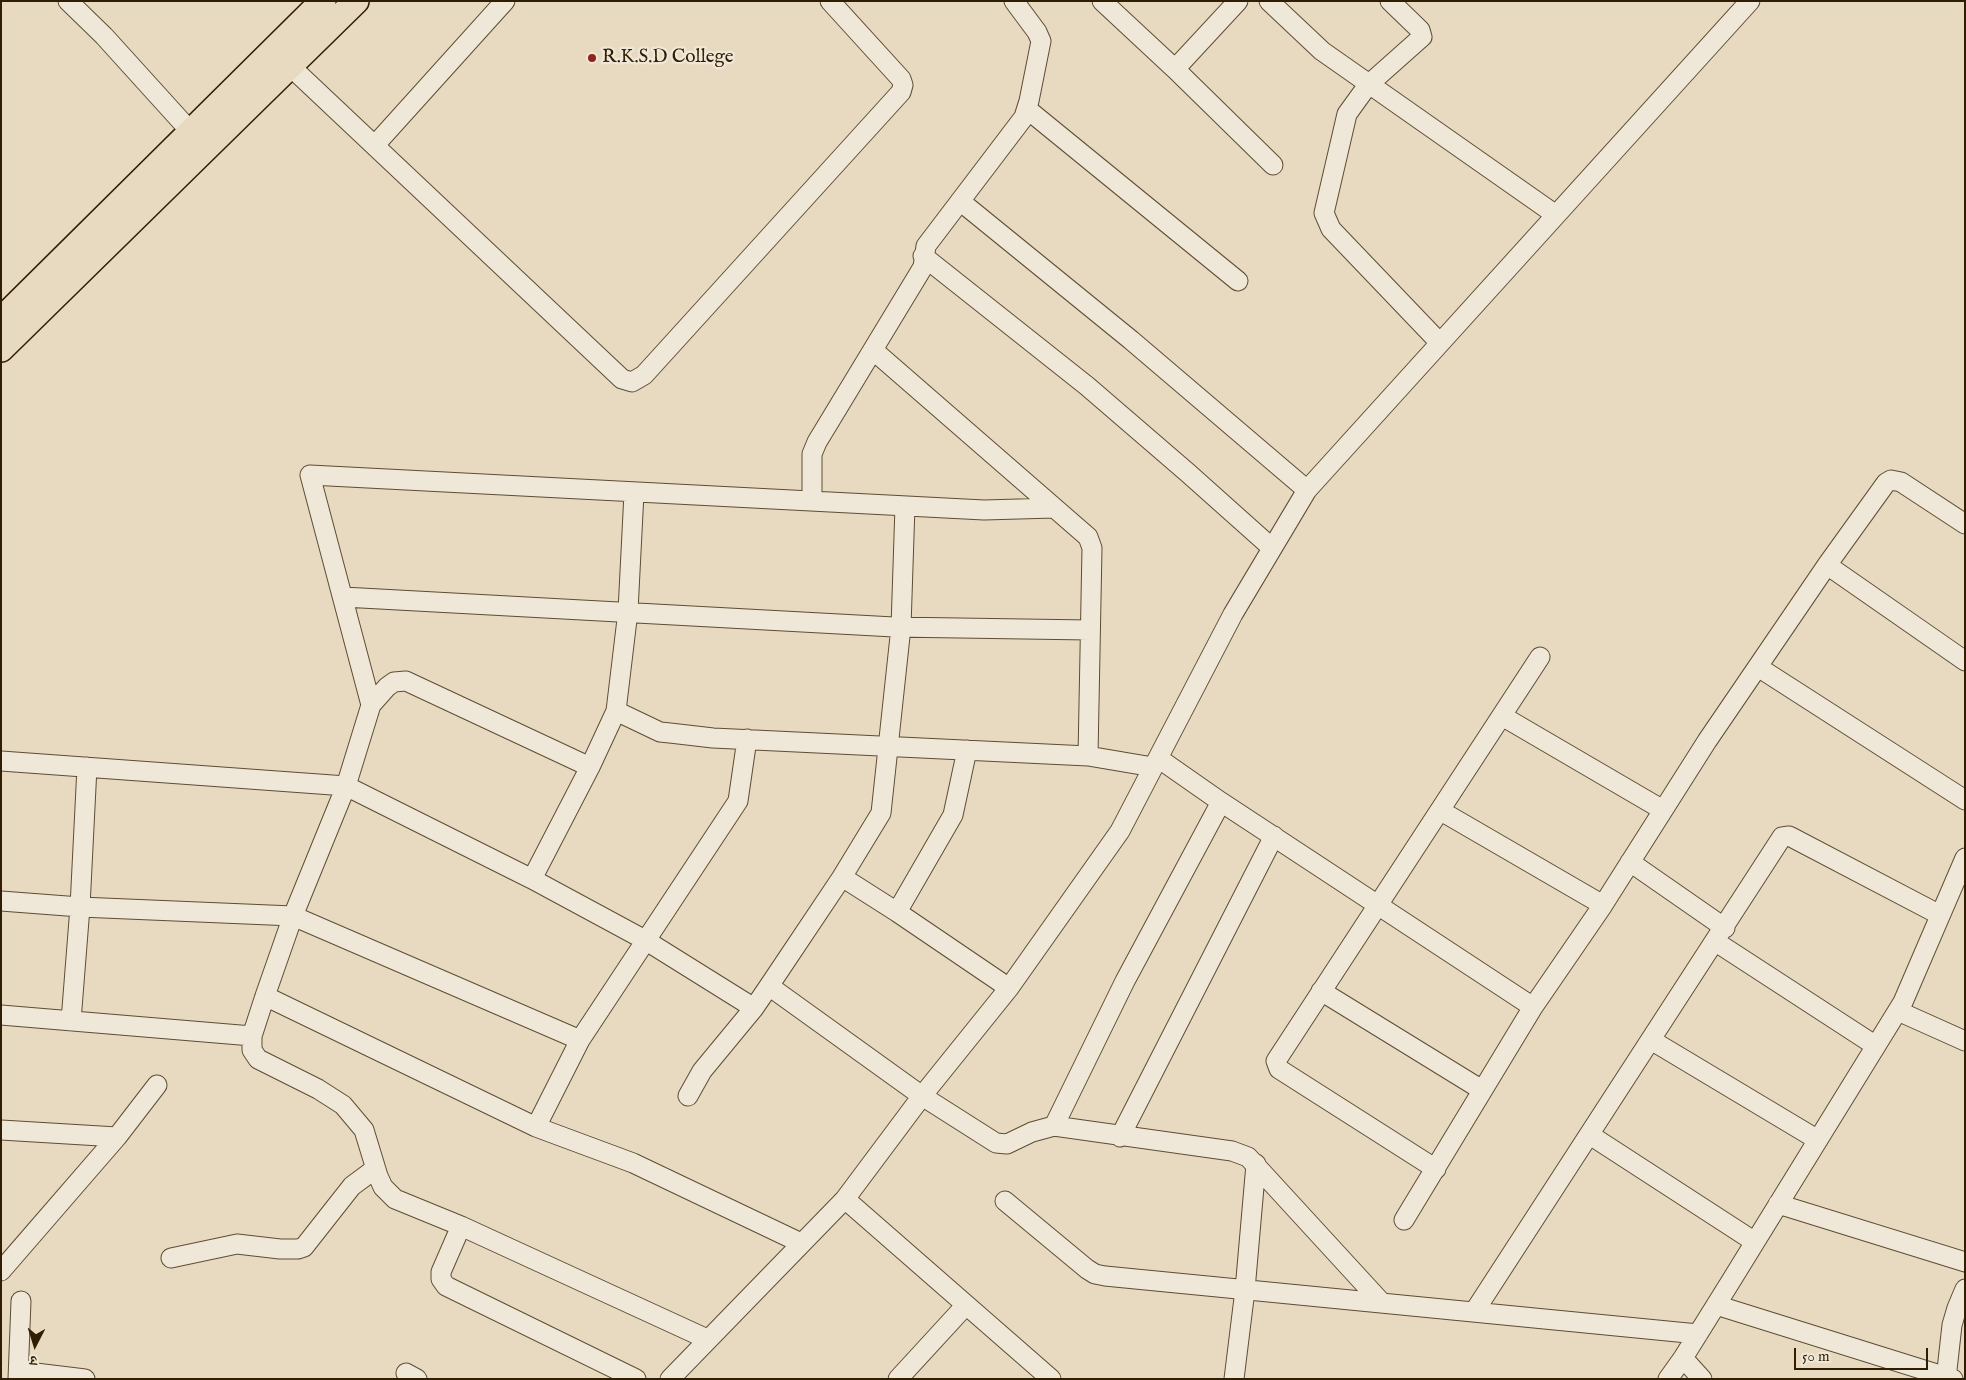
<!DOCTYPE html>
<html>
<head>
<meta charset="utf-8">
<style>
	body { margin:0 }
	#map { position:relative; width:1966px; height:1380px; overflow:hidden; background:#e7dac1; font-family:"IM FELL English","Noto Serif Devanagari",serif }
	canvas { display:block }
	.frame { position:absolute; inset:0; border:2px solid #311e02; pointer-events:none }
	.north { position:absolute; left:10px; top:1320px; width:50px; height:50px; -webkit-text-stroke:4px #efe7d7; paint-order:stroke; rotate:185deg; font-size:14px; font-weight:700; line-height:20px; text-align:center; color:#311e02 }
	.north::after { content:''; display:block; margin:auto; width:18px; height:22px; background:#311e02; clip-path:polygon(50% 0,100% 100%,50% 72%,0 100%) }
	.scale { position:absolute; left:1794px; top:1348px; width:134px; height:22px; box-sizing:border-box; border:2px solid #311e02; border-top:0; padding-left:6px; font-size:15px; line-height:18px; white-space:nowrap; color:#311e02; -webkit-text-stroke:4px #efe7d7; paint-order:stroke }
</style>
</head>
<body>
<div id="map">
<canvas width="1966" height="1380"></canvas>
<div class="frame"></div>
<div class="north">उ</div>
<div class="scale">50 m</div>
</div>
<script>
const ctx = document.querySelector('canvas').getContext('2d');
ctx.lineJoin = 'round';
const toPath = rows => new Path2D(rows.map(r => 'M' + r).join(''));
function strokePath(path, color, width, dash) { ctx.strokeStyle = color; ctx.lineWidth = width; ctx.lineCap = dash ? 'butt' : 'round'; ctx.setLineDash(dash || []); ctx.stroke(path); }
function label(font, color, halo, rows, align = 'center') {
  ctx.font = font + ' "IM FELL English",serif'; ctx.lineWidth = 4.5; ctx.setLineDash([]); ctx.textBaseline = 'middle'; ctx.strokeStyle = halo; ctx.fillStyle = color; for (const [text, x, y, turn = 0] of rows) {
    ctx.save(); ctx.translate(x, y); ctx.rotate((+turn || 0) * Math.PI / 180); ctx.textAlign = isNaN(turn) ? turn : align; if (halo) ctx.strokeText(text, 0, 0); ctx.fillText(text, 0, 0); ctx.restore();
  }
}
const minor = toPath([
	[68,1,104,36,191,132],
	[1102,1,1175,69,1273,165],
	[1269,1,1322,51,1556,215],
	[1390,1,1420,30,1422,37,1368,85,1347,114,1324,213,1331,229,1440,343],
	[290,66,622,379,632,382,644,375,901,92,903,85,901,79,830,1],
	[1175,69,1238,1],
	[1027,109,1238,281],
	[375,145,505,1],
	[960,201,1131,340,1307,490],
	[923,256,1087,386,1188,473,1272,548],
	[873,350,1088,537,1092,548,1088,756],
	[812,501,812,454,817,442,923,267,926,246,1024,117,1029,101,1041,41,1037,32,1014,1],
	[1827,565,1965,661],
	[343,597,894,627,1089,630],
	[1758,667,1965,800],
	[371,705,310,475,984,510,1054,508],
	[616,711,660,732,670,733,713,738,1088,756,1153,767],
	[1502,716,1663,810],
	[1158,758,1221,802,1533,1007],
	[1,761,346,786,532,879,645,940,754,1008],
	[590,767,406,681,394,682,387,687,371,705,346,786,293,916,265,996,252,1036,252,1050,258,1059,318,1089,343,1105,364,1130,378,1176,383,1187,395,1199,461,1226,707,1339],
	[1441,811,1603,905],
	[1630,862,1725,928],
	[842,877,897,912,1009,988],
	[532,879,590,767,616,711,628,611,634,493],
	[1,901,80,907,293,916,580,1040],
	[897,912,953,815,967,750],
	[1716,942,1876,1046],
	[769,986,922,1096,996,1143,1007,1144,1032,1132,1054,1126,1232,1151,1248,1157,1382,1303],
	[1321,991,1482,1090],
	[265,996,536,1127,633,1163,801,1243],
	[1898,1011,1965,1041],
	[1,1015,252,1036],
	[71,1021,80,907,87,767],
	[1651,1040,1818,1140],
	[688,1096,702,1071,754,1008,769,986,842,877,881,813,901,627,905,506],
	[1054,1126,1125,981,1221,802],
	[536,1127,580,1040,738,801,747,739],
	[1,1130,117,1137],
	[1590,1135,1755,1242],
	[1120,1137,1274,836],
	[1436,1169,1279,1069,1276,1061,1540,657],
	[845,1199,1051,1379],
	[1005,1201,1087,1269,1095,1274,1105,1276,1698,1334],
	[1778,1204,1965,1262],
	[1404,1220,1533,1007,1603,905,1707,741,1827,565,1886,483,1891,480,1901,482,1965,524],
	[461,1226,441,1272,441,1279,446,1286,636,1379],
	[171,1258,237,1244,280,1249,298,1249,304,1247,352,1186,375,1169],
	[1,1271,117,1137,157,1085],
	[1716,1305,1953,1379],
	[1474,1312,1782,837,1789,836,1793,838,1940,915],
	[1683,1358,1702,1379],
	[19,1371,85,1379],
	[406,1373,417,1379],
	[18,1379,21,1301],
	[670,1379,845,1199,922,1096,1009,988,1120,831,1233,614,1307,490,1750,1],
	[898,1379,966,1305],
	[1234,1379,1245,1290,1256,1164],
	[1668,1379,1683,1358,1731,1281,1903,1002,1965,858],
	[1946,1379,1952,1325,1957,1308,1965,1289]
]);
const major = toPath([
	[1,320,323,1],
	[1,349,356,1]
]);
const markers = [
	[592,58,5,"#8f2418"]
];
const poiNames = [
	["R.K.S.D College",602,58]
];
strokePath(minor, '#5e4d32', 21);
strokePath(major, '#311e02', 28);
strokePath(minor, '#efe7d7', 19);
strokePath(major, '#e7dac1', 25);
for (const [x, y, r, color] of markers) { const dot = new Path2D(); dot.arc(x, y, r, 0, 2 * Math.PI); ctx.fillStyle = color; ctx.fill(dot); strokePath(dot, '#efe7d7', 2); }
label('19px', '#311e02', '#efe7d7', poiNames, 'left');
</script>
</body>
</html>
